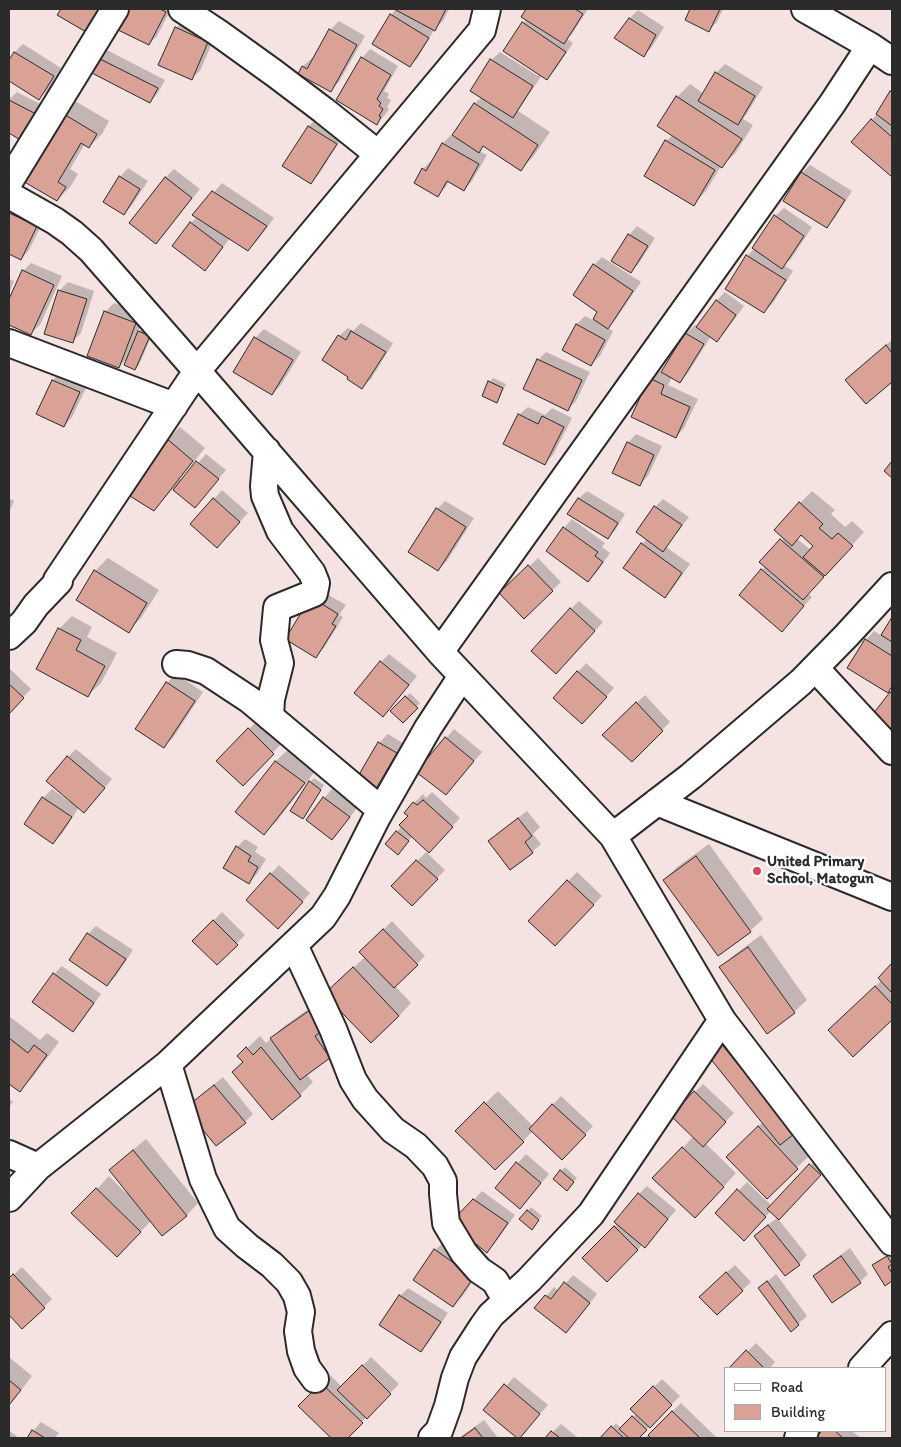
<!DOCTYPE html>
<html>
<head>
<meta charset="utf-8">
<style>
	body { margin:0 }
	#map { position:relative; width:901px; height:1447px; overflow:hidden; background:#f4e3e0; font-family:Itim,sans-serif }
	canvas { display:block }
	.frame { position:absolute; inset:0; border:10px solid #2b2b2b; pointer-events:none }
	.legend { position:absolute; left:724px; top:1367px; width:162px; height:65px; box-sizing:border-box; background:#fff; border:1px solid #aaa; margin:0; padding:6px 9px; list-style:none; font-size:15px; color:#2b2b2b }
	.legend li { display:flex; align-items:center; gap:10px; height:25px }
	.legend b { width:25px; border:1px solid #aaa }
</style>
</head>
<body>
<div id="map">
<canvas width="901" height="1447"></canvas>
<div class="frame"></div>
<ul class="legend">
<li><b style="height:6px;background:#fff"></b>Road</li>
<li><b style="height:14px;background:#daa196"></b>Building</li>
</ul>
</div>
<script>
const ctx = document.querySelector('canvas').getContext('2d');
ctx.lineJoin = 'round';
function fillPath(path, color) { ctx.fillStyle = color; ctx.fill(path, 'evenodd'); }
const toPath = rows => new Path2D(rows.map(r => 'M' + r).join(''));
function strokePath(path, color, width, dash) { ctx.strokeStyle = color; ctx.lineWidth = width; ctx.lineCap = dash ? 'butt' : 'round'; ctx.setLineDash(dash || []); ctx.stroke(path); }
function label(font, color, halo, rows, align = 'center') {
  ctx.font = font + ' Itim,sans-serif'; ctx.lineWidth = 4.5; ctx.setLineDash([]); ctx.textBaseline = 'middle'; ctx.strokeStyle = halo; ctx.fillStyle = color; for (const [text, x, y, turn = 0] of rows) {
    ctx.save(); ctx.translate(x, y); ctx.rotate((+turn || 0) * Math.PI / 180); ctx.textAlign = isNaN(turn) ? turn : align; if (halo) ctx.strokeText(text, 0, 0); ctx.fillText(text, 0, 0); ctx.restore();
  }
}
const shadow = toPath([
	[127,9,171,9,157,36,149,44],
	[396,9,449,9,443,21,435,28,418,58,410,66,391,15],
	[528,9,588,9,572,34,567,39,573,43,555,70,546,79,542,75,518,111,550,132,533,157,521,169,484,146,479,151,487,155,472,181,463,190,449,181,446,187,438,195,423,169,431,161,433,161,443,143,451,135,453,136,475,103,482,97,491,60,500,52,538,76,539,74,523,23,527,19,523,17],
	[691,9,723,9,717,22,709,30,686,20],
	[638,10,664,27,652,47,644,55,615,38,630,18],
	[184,20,216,34,200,71,191,79,176,28],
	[339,21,365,36,339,82,330,91,299,74,303,66,312,58,314,59,330,30],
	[23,44,61,68,48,90,39,98,9,79,9,62,15,52],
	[105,49,165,80,158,93,150,102,90,71],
	[370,49,398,66,384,91,389,94,387,98,391,100,387,107,389,109,385,115,377,123,362,58],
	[725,64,763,87,746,115,743,119,753,125,735,154,721,166,706,191,694,204,666,141,673,135,677,97,690,84,704,94,716,73],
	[892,91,892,176,852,142,878,113],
	[17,92,44,106,22,139,9,132,9,100],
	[75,101,109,121,102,134,89,147,85,144,70,169,78,174,70,187,57,200,23,179,63,113],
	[317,118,344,135,319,174,311,183,284,166,309,126],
	[810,165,852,191,835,218,827,227,802,173],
	[128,168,148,181,132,205,124,214,120,177],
	[174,169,200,189,164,234,156,243,131,223,166,177],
	[222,183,274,218,257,241,248,250,230,238,213,261,205,269,191,223,197,217,194,215],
	[16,204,45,218,29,250,21,259,9,253,9,211],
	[784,208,812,227,791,259,784,265,793,271,773,303,764,312,747,256,755,248,775,216],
	[637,226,655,238,639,263,631,272,629,235],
	[602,257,641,282,616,319,608,328,613,331,600,356,591,365,563,350,577,324,585,316,593,320,599,311,594,265],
	[31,263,62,276,40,325,31,333,9,323,9,303,23,271],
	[9,279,14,281,9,294],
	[68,282,94,291,81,333,72,342,46,333,60,290],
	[725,292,744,306,725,332,717,340,711,336,688,373,680,382,672,377,668,385,698,399,684,428,676,437,650,379,658,371,662,372,686,334,695,325,698,327,716,301],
	[114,303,144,315,137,334,143,328,153,332,139,365,135,369,128,357,119,367,105,312],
	[361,323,393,343,371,379,362,387,339,336,348,328,353,331],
	[264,329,301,352,281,385,272,394,255,338],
	[892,340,892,380,866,402,855,371],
	[546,352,590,372,576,401,568,409,538,360],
	[61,372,88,384,72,417,64,426,53,380],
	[493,378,506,384,500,397,496,401,489,382],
	[528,407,545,415,552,408,572,418,553,455,545,463,519,415],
	[180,427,205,448,180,479,182,481,206,454,226,470,195,507,173,489,153,510,167,439],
	[636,434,662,446,648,476,639,485,628,443],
	[222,490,248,513,217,547,191,524],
	[587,491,625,514,616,529,608,538,578,499],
	[812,491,835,510,831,514,845,527,852,521,864,532,808,594,812,597,790,622,762,570,765,566,784,537,800,503],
	[802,534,815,546,811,550,797,539],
	[9,498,14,501,9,512],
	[663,499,689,517,666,547,690,564,673,588,664,596,642,544,647,539,655,507],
	[445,501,474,518,447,561,438,570,437,509],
	[572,519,605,543,602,547,610,553,597,572,588,581,564,528],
	[108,558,159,590,141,618,128,631,95,571],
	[538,558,561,582,524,617,501,593],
	[320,590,346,605,339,615,343,617,324,648,316,656],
	[579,601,603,622,565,664,571,609],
	[72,616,92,627,87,637,117,653,101,683,88,695,59,629],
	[892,619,892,687,888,691,866,640,874,631,882,636],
	[389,654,417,676,391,707,381,662],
	[586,663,614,688,591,714,555,698],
	[9,668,31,689,9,713],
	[176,674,203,692,173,738,164,746,137,728,167,683],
	[410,693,420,703,403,721,392,711],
	[645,695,670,722,632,761,603,735],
	[257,721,281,744,243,784,218,761],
	[454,729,482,752,454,785,418,771],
	[388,734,404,744,381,784,372,792,379,743],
	[76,749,112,779,92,803,79,807,62,834,53,842,26,824,43,798,52,789,70,802,71,800,68,757],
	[289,749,316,770,277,821,264,833,237,812,276,761],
	[314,778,324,785,306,814,310,782],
	[332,789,357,808,340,830,332,839,324,798],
	[432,792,460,818,438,842,413,836,401,849,387,844,410,816,405,812,423,794,426,798],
	[527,811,540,827,533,834,541,844,532,852,489,841,498,833],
	[245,839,258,847,255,852,266,859,257,874,249,882,237,847],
	[709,844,763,919,750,931,664,880,677,867],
	[426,852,445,870,412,904,393,886],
	[279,865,310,893,287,919,247,900],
	[577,872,602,896,555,945,530,921],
	[222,912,245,935,217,963,194,941],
	[392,921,425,956,395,986,411,1003,399,1016,339,981,365,957,361,952],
	[96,926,133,950,116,976,107,985,88,934],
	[761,935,807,1000,794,1012,721,967,734,955],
	[892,965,892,1019,853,1055,842,1018,882,980,879,978],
	[62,966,101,994,81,1022,73,1030,54,974],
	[323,999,342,1044,329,1057,306,1074,313,1082,300,1095,272,1118,244,1062,239,1056,260,1036,266,1043,284,1026],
	[9,1016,40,1040,47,1033,59,1042,32,1078,19,1090,9,1082],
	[728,1034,790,1135,810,1155,767,1197,740,1144,763,1122,707,1052],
	[223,1077,253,1114,245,1122,187,1108,195,1100],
	[703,1084,734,1113,705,1143,736,1173,708,1204,654,1178,694,1136,695,1092],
	[498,1091,533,1126,561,1096,593,1126,571,1150,533,1131,495,1169,457,1131],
	[9,1099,13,1102,10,1106,9,1105],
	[146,1139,198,1203,186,1216,151,1221,117,1255,97,1189,109,1176,126,1193,128,1192,110,1170,123,1158],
	[526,1154,549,1174,528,1199,496,1187],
	[818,1157,828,1166,778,1219,807,1255,799,1264,764,1228,778,1217,771,1211,744,1239,717,1213,747,1182,772,1206],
	[565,1167,577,1178,567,1189,561,1171],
	[647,1186,676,1210,653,1238,643,1244,607,1281,584,1258,618,1223,639,1194],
	[482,1191,515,1215,495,1243,486,1252,452,1223],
	[531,1207,542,1216,535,1224,528,1211],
	[444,1242,482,1268,462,1297,453,1305,435,1250],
	[850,1248,868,1274,860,1282,814,1276,823,1268],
	[891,1253,892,1255,892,1279,885,1284,873,1265],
	[735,1265,751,1282,717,1314,709,1288],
	[22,1267,52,1299,23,1328,9,1313,9,1279],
	[776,1274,807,1316,791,1330,760,1288],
	[573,1275,597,1294,574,1323,536,1308,554,1287,559,1291],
	[408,1288,448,1313,429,1342,421,1350,400,1296],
	[756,1343,775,1362,770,1368,731,1368],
	[9,1357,32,1376,9,1406],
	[371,1357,399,1384,346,1438,333,1438,300,1406,330,1375,342,1387],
	[514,1377,548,1405,519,1438,484,1410],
	[662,1379,680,1396,650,1426,637,1438,601,1438,616,1423,622,1429,637,1413,632,1409],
	[681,1403,717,1438,645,1438],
	[484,1420,498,1438,459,1438,460,1437],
	[41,1422,59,1433,55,1438,28,1438,33,1431],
	[561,1424,578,1438,547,1438],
	[9,1431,17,1436,15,1438,9,1438],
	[823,1431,852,1431,861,1438,816,1438]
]);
const building = toPath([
	[61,9,108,9,93,36,57,15,61,9],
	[126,9,160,9,166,12,149,45,116,29,126,9],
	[394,9,446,9,435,31,394,9],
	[526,9,575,9,583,14,564,44,521,17,526,9],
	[690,9,720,9,709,32,685,20,690,9],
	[390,14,429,38,410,67,372,44,390,14],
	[629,18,656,35,644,57,614,38,629,18],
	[522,22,566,52,547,80,503,51,522,22],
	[175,27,208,42,192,80,158,65,175,27],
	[329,29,357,45,331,92,298,74,302,66,307,69,329,29],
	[14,52,54,76,39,100,9,81,9,60,14,52],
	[96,57,158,88,150,103,88,71,96,57],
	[361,57,391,75,377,99,381,103,379,106,383,109,379,116,381,117,377,125,336,100,361,57],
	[490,59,533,86,513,118,470,91,490,59],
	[715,72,755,96,738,125,698,101,715,72],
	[890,91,892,93,892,126,876,114,890,91],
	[676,96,742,139,722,168,657,126,676,96],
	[9,100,36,114,22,141,9,133,9,100],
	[474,103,538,145,521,171,483,146,479,153,452,135,474,103],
	[62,113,97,134,89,148,81,143,58,182,66,187,57,201,21,180,62,113],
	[871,119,892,137,892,177,851,142,871,119],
	[308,126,337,144,311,184,282,166,308,126],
	[665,140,715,170,694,206,644,176,665,140],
	[442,143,479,164,464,191,447,181,438,197,414,183,422,168,426,171,442,143],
	[801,172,845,200,827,228,783,201,801,172],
	[119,176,140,189,124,215,103,202,119,176],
	[165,177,192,198,156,244,129,223,165,177],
	[212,191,267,226,248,251,192,215,212,191],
	[9,213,37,226,21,260,9,254,9,213],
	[774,215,804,236,782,269,752,248,774,215],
	[190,222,223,247,205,271,172,246,190,222],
	[628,234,648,246,631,273,611,261,628,234],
	[746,255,786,280,764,313,725,289,746,255],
	[593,264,633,291,608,329,593,319,597,312,573,295,593,264],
	[22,270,54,285,31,335,9,325,9,299,22,270],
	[58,290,87,299,73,343,44,334,58,290],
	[716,300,736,315,717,342,696,327,716,300],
	[104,311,136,323,119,368,87,356,104,311],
	[576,324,605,340,591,366,562,350,576,324],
	[138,331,150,336,135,370,124,365,138,331],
	[351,331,386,352,362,389,347,379,348,377,322,360,338,335,346,340,351,331],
	[685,333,704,344,680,383,661,372,685,333],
	[254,337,293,360,272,395,233,372,254,337],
	[886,345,892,353,892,382,866,404,845,380,886,345],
	[537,359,582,380,568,411,523,389,537,359],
	[649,378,664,385,661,394,690,407,676,438,631,417,649,378],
	[52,380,80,392,64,427,36,414,52,380],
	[488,381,503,388,497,403,482,396,488,381],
	[518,414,538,424,542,416,564,427,545,465,503,444,518,414],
	[166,438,193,461,154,511,125,493,166,438],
	[627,442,654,455,640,486,612,473,627,442],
	[196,461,219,479,195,508,173,490,196,461],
	[892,461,892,478,884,471,892,461],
	[213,498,240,522,217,548,190,524,213,498],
	[578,498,618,523,608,539,567,514,578,498],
	[799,502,823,524,819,528,832,539,838,533,853,546,825,576,803,557,813,546,801,535,792,546,774,530,799,502],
	[654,506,682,525,663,552,636,532,654,506],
	[436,508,466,527,438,571,408,552,436,508],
	[563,527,598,552,595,556,603,562,588,582,546,551,563,527],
	[780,539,824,577,803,600,759,562,780,539],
	[641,543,682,573,665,598,623,568,641,543],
	[528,565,553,591,524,619,499,593,528,565],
	[761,569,804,606,782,632,739,595,761,569],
	[94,570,147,603,129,633,76,600,94,570],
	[311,597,338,614,332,624,336,626,316,658,285,639,311,597],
	[570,608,595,631,556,674,531,651,570,608],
	[892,617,892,642,881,635,892,617],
	[58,628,81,640,76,650,105,666,88,697,36,669,58,628],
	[865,639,892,656,892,686,888,693,847,668,865,639],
	[380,661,409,685,383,717,354,693,380,661],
	[577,671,607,697,582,724,553,698,577,671],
	[166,682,195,701,164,748,135,729,166,682],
	[9,684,24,698,9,714,9,684],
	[890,692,892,694,892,729,873,714,890,692],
	[405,696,418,708,403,723,390,711,405,696],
	[636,702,663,731,632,762,602,735,636,702],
	[248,728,274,754,243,786,216,761,248,728],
	[445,737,474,761,446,795,416,772,445,737],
	[378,742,397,753,373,794,354,783,378,742],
	[67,756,105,788,84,813,46,781,67,756],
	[275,761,305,783,264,835,235,812,275,761],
	[309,781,321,790,303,819,290,811,309,781],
	[42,797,72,817,53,844,24,824,42,797],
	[323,797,350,817,332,840,306,820,323,797],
	[423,800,453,827,429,853,399,825,408,816,404,813,413,802,417,805,423,800],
	[518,818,532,836,525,842,533,853,510,870,488,841,518,818],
	[396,831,409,841,398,855,385,844,396,831],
	[236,846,251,856,248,861,258,867,249,884,223,868,236,846],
	[696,856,751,932,718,956,663,880,696,856],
	[416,860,438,879,412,906,391,886,416,860],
	[270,873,303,902,278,929,246,900,270,873],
	[567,880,594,905,555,946,528,921,567,880],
	[213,920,238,945,217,965,192,941,213,920],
	[383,929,418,965,394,988,359,952,383,929],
	[87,933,126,959,107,986,69,960,87,933],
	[748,947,795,1013,767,1034,719,967,748,947],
	[892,963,892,993,878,978,892,963],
	[353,967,399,1016,371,1043,324,994,353,967],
	[53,973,94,1003,73,1032,32,1002,53,973],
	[875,986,892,1004,892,1020,853,1057,828,1030,875,986],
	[310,1010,324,1030,315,1036,330,1058,300,1080,270,1038,310,1010],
	[9,1038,28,1053,34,1045,47,1055,20,1092,9,1084,9,1038],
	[719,1041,794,1134,780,1145,705,1052,719,1041],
	[246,1047,253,1055,261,1047,301,1096,272,1120,232,1072,243,1062,237,1056,246,1047],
	[214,1085,246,1123,216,1146,185,1108,214,1085],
	[694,1091,726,1122,703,1147,671,1116,694,1091],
	[484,1102,524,1142,495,1170,455,1131,484,1102],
	[552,1104,586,1135,562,1160,529,1129,552,1104],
	[758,1126,798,1169,767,1199,726,1157,758,1126],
	[682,1147,724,1187,695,1218,652,1178,682,1147],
	[133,1150,187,1216,162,1236,109,1170,133,1150],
	[516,1162,541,1183,520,1209,495,1188,516,1162],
	[809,1164,821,1175,779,1220,767,1209,809,1164],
	[560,1170,574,1182,567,1191,553,1179,560,1170],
	[96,1188,141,1232,117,1257,71,1213,96,1188],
	[737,1189,766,1217,744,1241,715,1213,737,1189],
	[638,1193,668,1219,645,1248,614,1222,638,1193],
	[473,1199,508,1223,487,1253,450,1223,473,1199],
	[527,1210,539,1220,532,1230,519,1219,527,1210],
	[768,1225,800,1265,785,1276,754,1236,768,1225],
	[614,1226,638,1250,607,1282,582,1258,614,1226],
	[434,1249,474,1277,453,1307,413,1280,434,1249],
	[841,1256,861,1283,832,1303,813,1276,841,1256],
	[887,1256,892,1264,888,1267,892,1273,892,1281,885,1286,872,1265,887,1256],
	[726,1272,743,1291,717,1315,699,1297,726,1272],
	[13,1274,45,1308,22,1329,9,1315,9,1278,13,1274],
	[767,1281,799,1325,791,1332,758,1288,767,1281],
	[564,1282,590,1303,566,1333,534,1308,545,1295,551,1299,564,1282],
	[399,1295,441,1322,421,1352,379,1325,399,1295],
	[746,1350,764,1368,729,1368,746,1350],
	[362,1365,391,1394,367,1419,337,1390,362,1365],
	[9,1380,21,1390,9,1405,9,1380],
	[321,1383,363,1423,348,1438,331,1438,298,1406,321,1383],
	[504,1384,540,1414,520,1438,517,1438,483,1410,504,1384],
	[653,1386,672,1405,650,1428,630,1409,653,1386],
	[672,1411,700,1438,651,1438,648,1435,672,1411],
	[632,1416,647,1430,639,1438,629,1438,619,1429,632,1416],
	[611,1426,624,1438,600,1438,611,1426],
	[475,1428,483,1438,461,1438,475,1428],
	[32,1430,45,1438,27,1438,32,1430],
	[551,1431,560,1438,545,1438,551,1431],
	[822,1431,835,1431,843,1438,815,1438,822,1431]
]);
const minor = toPath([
	[182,9,217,32,274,73,323,110,378,154],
	[805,9,870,46,892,61],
	[9,182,115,9],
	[9,195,55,221,72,233,91,250,197,371,440,652,613,836,722,1020,892,1242],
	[9,343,174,406],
	[267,451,264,486,265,496,280,531,312,573,316,583,314,593,277,608,274,640,280,663,271,699,270,717],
	[9,636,24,622,36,605,59,581,57,580,197,371,482,30,487,9],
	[440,652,832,104,870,46],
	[176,664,188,665,206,671,250,700,381,810],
	[815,668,892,751],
	[657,802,892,897],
	[613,836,691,776,801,682,847,635,892,586],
	[294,945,333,1029,353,1080,365,1099,393,1130,416,1146,435,1166,443,1181,443,1194,446,1223,464,1253,479,1270,495,1281,506,1300],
	[168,1064,203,1179,227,1228,247,1246,272,1265,289,1282,297,1296,301,1312,298,1331,301,1351,307,1368,315,1379],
	[9,1154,38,1167],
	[9,1198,38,1167,168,1064,323,917,337,896,377,817,428,728,462,676],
	[862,1368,892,1335],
	[432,1438,439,1431,448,1406,455,1378,463,1357,483,1326,491,1315,529,1280,591,1214,722,1020],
	[798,1438,805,1431]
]);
const markers = [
	[757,871,5,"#d1495b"]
];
const poiNames = [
	["United Primary",767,862],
	["School, Matogun",767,879]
];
fillPath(shadow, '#0003');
fillPath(building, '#daa196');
strokePath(building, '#2b2b2b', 1);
strokePath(minor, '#2b2b2b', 30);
strokePath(minor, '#fff', 26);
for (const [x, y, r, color] of markers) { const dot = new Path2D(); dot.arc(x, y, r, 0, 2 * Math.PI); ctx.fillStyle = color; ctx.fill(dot); strokePath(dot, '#fff', 2); }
label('bold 15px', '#2b2b2b', '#fff', poiNames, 'left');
</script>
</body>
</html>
